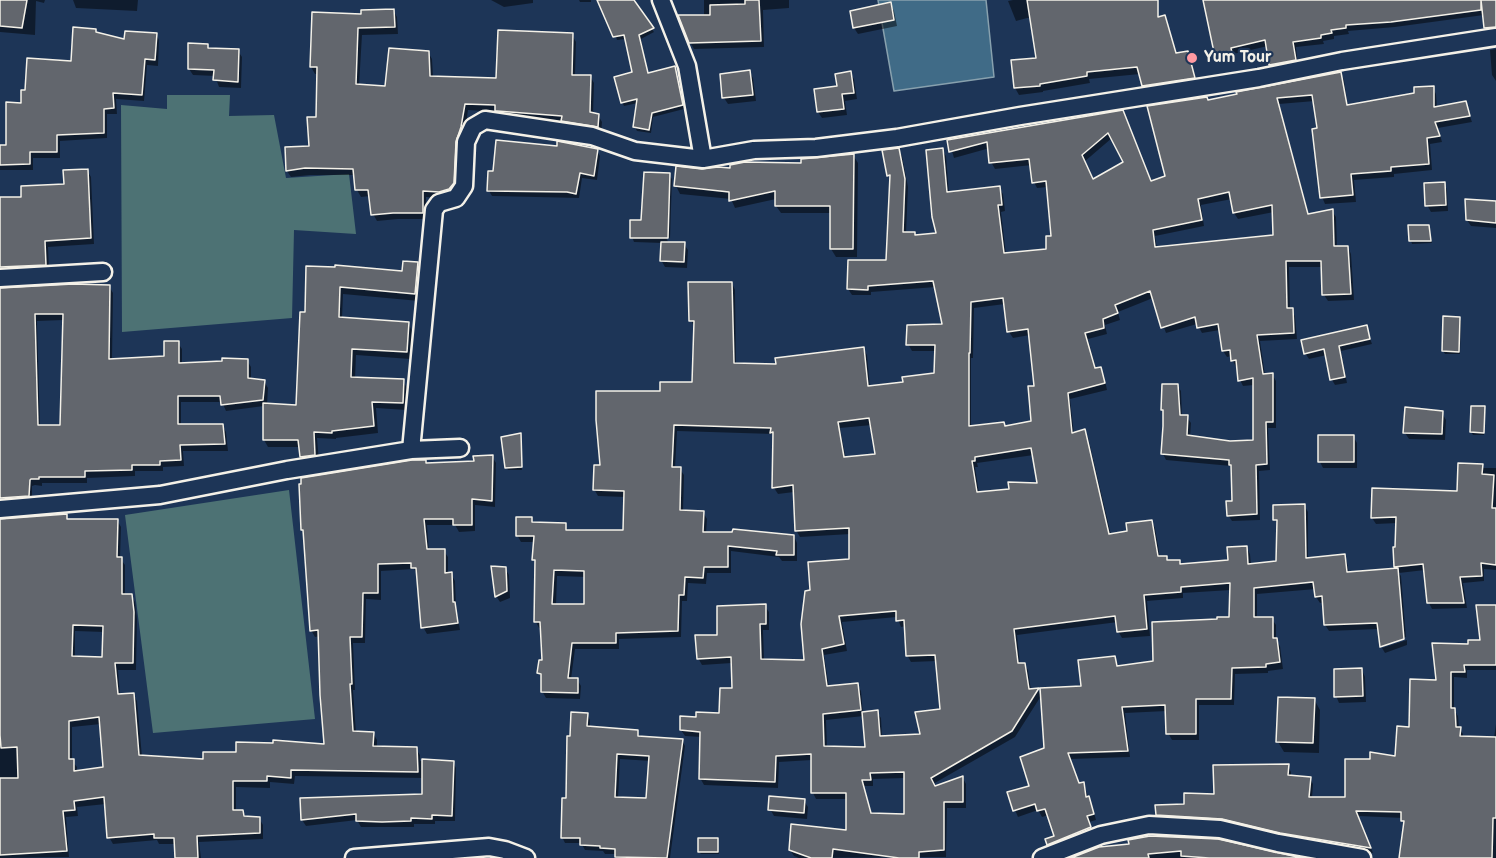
<!DOCTYPE html>
<html>
<head>
<meta charset="utf-8">
<style>
	body { margin:0 }
	canvas { display:block; background:#1d3557 }
</style>
</head>
<body>
<canvas width="1496" height="858"></canvas>
<script>
const ctx = document.querySelector('canvas').getContext('2d');
ctx.lineJoin = 'round';
function fillPath(path, color) { ctx.fillStyle = color; ctx.fill(path, 'evenodd'); }
const toPath = rows => new Path2D(rows.map(r => 'M' + r).join(''));
function strokePath(path, color, width, dash) { ctx.strokeStyle = color; ctx.lineWidth = width; ctx.lineCap = dash ? 'butt' : 'round'; ctx.setLineDash(dash || []); ctx.stroke(path); }
function label(font, color, halo, rows, align = 'center') {
  ctx.font = font + ' "Balsamiq Sans",sans-serif'; ctx.lineWidth = 4.5; ctx.setLineDash([]); ctx.textBaseline = 'middle'; ctx.strokeStyle = halo; ctx.fillStyle = color; for (const [text, x, y, turn = 0] of rows) {
    ctx.save(); ctx.translate(x, y); ctx.rotate((+turn || 0) * Math.PI / 180); ctx.textAlign = isNaN(turn) ? turn : align; if (halo) ctx.strokeText(text, 0, 0); ctx.fillText(text, 0, 0); ctx.restore();
  }
}
const green = toPath([
	[167,95,230,95,229,116,274,115,286,178,349,174,356,234,294,230,292,318,122,332,121,105,167,109],
	[289,490,315,719,153,733,125,515]
]);
const water = toPath([
	[878,0,986,0,994,77,894,91,878,0]
]);
const shadow = toPath([
	[0,0,45,0,44,3,36,1,35,35,0,32],
	[73,0,138,0,137,11,76,8],
	[491,0,533,0,533,3,504,7],
	[579,0,591,0,591,2,580,2],
	[603,0,632,0,652,29,654,32,641,39,648,75,674,67,676,71,684,109,653,117,651,133,637,131,634,126,638,103,624,106,622,102,634,73,626,39,617,40],
	[704,0,789,0,789,8,763,10,764,47,694,49,690,42,704,17],
	[1013,0,1115,0,1148,22,1164,17,1177,54,1187,52,1191,59,1197,84,1147,92,1140,74,1089,79,1090,83,1043,91,1043,92,1019,95,1015,88,1013,61,1038,59,1031,17,1016,21,1008,1],
	[1204,0,1496,0,1496,33,1489,34,1486,28,1484,15,1395,27,1348,31,1349,34,1334,36,1334,39,1323,41,1324,44,1296,47,1298,66,1274,70,1271,65,1268,46,1233,54,1234,59,1219,62,1216,56],
	[890,4,894,11,897,26,858,34,854,28],
	[393,10,397,17,398,34,362,35,359,86,386,87,428,52,432,59,433,77,498,79,572,35,576,42,575,76,590,76,594,83,593,114,598,115,602,122,601,133,567,127,564,122,502,118,497,112,468,110,457,190,444,198,426,197,426,219,398,219,377,221,373,214,370,196,361,197,357,190,355,175,310,175,291,177,287,171,310,147,318,118,319,74,315,74,311,67,363,15],
	[95,30,97,34,126,41,156,34,159,40,158,66,147,65,144,101,116,99,117,114,107,114,107,138,60,141,60,158,33,158,33,170,0,170,0,147,7,147,23,104,72,62],
	[207,45,209,49,238,51,242,57,241,88,219,87,215,76,193,75,189,69],
	[1496,49,1496,81,1492,75,1490,50],
	[749,71,753,78,756,101,728,104,724,98,721,75],
	[850,73,854,79,857,99,845,101,847,115,822,118,818,112],
	[1341,74,1344,80,1348,107,1415,95,1433,88,1436,94,1437,108,1465,103,1472,122,1438,128,1442,142,1430,144,1432,170,1394,174,1394,177,1354,180,1356,202,1325,204,1322,197,1319,129,1315,101,1279,104,1309,215,1332,211,1336,217,1337,247,1348,247,1351,254,1354,300,1328,301,1324,295,1323,267,1289,267,1290,309,1295,316,1297,339,1260,341,1265,375,1272,374,1276,381,1276,428,1268,428,1270,470,1259,471,1260,520,1232,521,1228,515,1234,502,1233,469,1231,466,1166,460,1163,454,1164,414,1162,410,1177,385,1181,391,1182,417,1187,417,1191,423,1190,437,1230,443,1254,442,1254,385,1243,386,1240,380,1238,367,1236,367,1233,361,1232,356,1227,357,1223,351,1220,330,1202,333,1197,324,1166,333,1153,298,1118,312,1120,320,1105,325,1107,334,1088,339,1096,369,1100,368,1104,375,1107,390,1070,399,1074,434,1084,431,1088,437,1111,535,1129,532,1152,522,1155,528,1160,557,1166,557,1168,562,1179,561,1181,566,1229,561,1247,548,1250,554,1251,565,1278,563,1278,525,1275,520,1304,505,1308,512,1308,560,1344,556,1347,562,1349,573,1397,570,1395,567,1398,523,1376,524,1372,518,1459,493,1482,465,1483,468,1496,468,1496,570,1484,569,1484,581,1463,583,1467,608,1432,609,1429,603,1425,570,1399,573,1401,576,1406,637,1382,645,1382,648,1379,629,1329,631,1325,625,1324,602,1320,603,1316,597,1316,589,1257,594,1257,618,1272,619,1276,625,1276,640,1280,646,1283,669,1268,671,1268,673,1235,674,1234,705,1199,705,1199,740,1172,740,1168,733,1167,711,1125,713,1130,757,1071,759,1079,785,1083,784,1092,805,1096,820,1089,822,1094,834,1051,851,1048,844,1056,837,1049,815,1042,817,1038,810,1018,817,1015,810,1031,787,1045,749,1083,688,1115,657,1119,667,1155,662,1230,618,1231,590,1183,593,1183,598,1147,601,1150,636,1122,638,1118,631,1118,622,1017,635,1020,665,1024,664,1028,670,1031,690,1038,690,1041,696,1015,737,933,784,934,788,963,778,966,784,966,808,947,808,946,857,799,858,794,856,790,850,848,832,848,799,816,799,813,793,812,760,779,762,778,788,704,785,700,778,701,737,685,736,681,730,698,718,721,714,734,690,732,663,702,665,698,658,719,636,765,606,769,612,769,630,763,630,764,660,805,662,812,592,851,560,851,534,800,537,796,530,794,492,778,494,774,488,775,437,773,434,677,431,675,469,680,469,684,475,683,512,703,512,707,519,706,534,794,536,797,543,797,561,782,561,779,557,731,551,731,573,707,573,706,584,688,583,687,601,682,601,681,637,619,639,619,649,575,649,571,679,577,679,581,686,580,699,546,698,542,691,543,679,539,673,543,662,542,628,539,628,536,622,535,542,521,542,517,535,531,519,534,524,565,525,569,532,624,532,625,497,598,496,594,489,602,467,662,393,693,383,694,327,691,320,732,283,735,290,736,364,777,366,863,348,867,355,870,387,904,383,936,374,936,351,912,351,908,344,944,325,936,287,871,292,871,295,852,295,848,289,887,262,891,180,888,175,898,150,902,156,908,187,906,234,915,236,937,234,942,150,946,156,949,193,999,188,1003,194,1005,211,1001,212,1006,254,1048,250,1052,237,1048,187,1037,188,1034,182,1032,165,995,169,991,162,990,148,954,158,949,141,1122,112,1151,182,1166,177,1208,102],
	[1112,138,1125,162,1093,180,1084,162],
	[1232,199,1234,213,1238,219,1274,212,1274,237,1157,248,1155,236,1204,226,1201,205],
	[1005,304,1009,332,1013,338,1030,335,1036,387,1033,422,1006,428,971,427,971,358,973,358,974,308],
	[872,425,876,456,846,459,840,428],
	[1034,455,1039,484,1011,490,979,493,975,467,978,467,977,463],
	[557,576,586,577,586,606,556,606],
	[897,617,901,627,906,626,907,655,911,662,937,661,942,710,921,735,882,737,881,718,877,712,863,713,861,691,857,684,829,687,824,655,847,651,842,622],
	[864,716,867,749,827,748,826,720],
	[905,778,906,815,872,814,864,786,873,786,873,779],
	[597,151,600,156,597,180,582,178,579,198,492,196,489,191,490,173],
	[853,155,858,163,857,257,836,257,831,249,832,213,781,213,776,206,776,199,735,208,731,199,680,194,676,186,702,171,803,165],
	[87,170,91,177,94,244,48,247,49,271,0,275,0,199,23,199,66,185],
	[669,175,672,179,670,239,665,231,663,233,669,243,684,244,688,250,687,268,665,267,661,260,662,243,634,242,632,237],
	[1444,183,1447,190,1448,211,1431,212,1427,205],
	[1496,203,1496,228,1471,226,1467,220],
	[1428,226,1432,243,1412,244,1411,241],
	[418,264,422,271,419,301,343,294,342,319,408,323,412,331,410,359,356,355,355,379,403,381,407,388,406,410,376,408,378,433,336,438,336,439,317,438,319,462,305,464,301,457,300,447,268,447,264,440,264,406,226,411,222,402,181,402,181,426,222,425,226,432,228,451,183,451,184,466,163,467,163,471,135,471,135,476,87,478,87,483,42,483,42,486,35,485,32,486,32,502,5,505,1,498,0,290,109,286,113,293,112,360,166,357,178,343,182,349,182,365,247,360,251,367,251,380,264,381,268,388,267,405,297,406,306,313,308,268,403,273],
	[64,320,61,427,40,427,37,321],
	[1459,318,1461,321,1460,354,1445,354,1443,351],
	[1366,327,1372,344,1341,351,1347,383,1335,385,1332,380,1327,355,1309,359,1305,353],
	[1484,408,1485,410,1484,435,1473,435,1471,432],
	[1442,413,1446,420,1445,440,1409,439,1405,433],
	[520,435,522,470,508,470,506,467],
	[1353,436,1357,443,1357,468,1323,468,1320,462],
	[492,456,496,463,495,507,475,505,475,531,459,532,455,525,427,525,429,551,444,551,448,557,448,574,451,574,455,581,456,606,460,630,427,634,423,627,417,574,414,569,381,571,381,600,366,599,365,643,353,643,355,690,353,690,356,733,373,733,377,740,377,748,416,749,420,755,420,761,453,762,456,768,455,821,435,821,435,824,414,824,414,827,361,827,357,820,306,826,302,820,423,796,423,778,295,776,294,784,270,782,270,788,236,787,236,812,243,811,246,818,259,818,263,825,263,839,199,842,201,858,177,858,176,844,159,844,157,840,113,844,109,837,106,804,77,807,78,816,66,817,69,857,0,858,0,737,19,734,0,720,0,521,66,515,69,520,117,520,121,527,120,558,125,565,125,595,131,595,135,602,137,619,136,670,118,670,120,695,133,694,137,701,142,757,205,761,237,753,326,745,320,636,315,637,311,630,305,534,302,529,427,464,475,463],
	[75,631,104,632,104,659,75,658],
	[101,724,105,768,77,772,77,767,72,761,72,727],
	[505,568,509,575,510,598,500,602,496,596],
	[1496,606,1496,670,1467,670,1467,678,1454,677,1454,710,1458,716,1459,728,1463,734,1463,738,1494,738,1496,724,1496,858,1400,858,1405,825,1403,818,1358,816,1373,853,1161,820,1157,814,1215,796,1288,766,1291,772,1291,777,1310,778,1313,784,1312,798,1346,798,1372,760,1396,757,1410,728,1438,681,1469,645,1481,642],
	[1407,640,1407,645,1385,653,1382,648],
	[1362,670,1365,677,1366,702,1339,703,1336,696],
	[1314,699,1320,710,1319,753,1284,752,1278,742],
	[587,714,590,720,590,728,637,732,641,738,682,740,685,746,670,858,617,858,616,854,605,854,603,851,585,850,581,843,565,843,562,837,571,738],
	[620,759,651,761,647,800,618,799],
	[804,801,808,807,807,819,774,816,770,809],
	[717,839,719,854,701,854,699,852],
	[1130,846,1294,858,1075,858]
]);
const building = toPath([
	[0,0,27,0,22,28,0,26,0,0],
	[597,0,634,0,654,28,639,35,648,73,675,66,683,105,652,113,649,130,633,127,637,99,621,103,614,77,632,72,624,35,613,37,597,0],
	[745,0,759,0,761,41,689,43,678,15,710,15,710,5,745,4,745,0],
	[1027,0,1158,0,1158,17,1165,15,1176,53,1188,51,1195,78,1142,86,1137,67,1087,72,1087,76,1040,84,1040,86,1014,88,1011,60,1036,58,1027,0],
	[1203,0,1481,0,1481,10,1391,22,1346,25,1346,28,1331,30,1332,33,1321,35,1321,38,1293,42,1296,60,1269,65,1265,40,1231,48,1232,53,1215,57,1203,0],
	[1481,0,1496,0,1496,27,1484,28,1481,0],
	[891,2,894,20,853,28,850,11,891,2],
	[394,9,395,27,358,28,356,84,385,86,389,48,429,51,430,76,496,78,498,30,573,33,572,75,591,75,590,112,599,114,598,127,561,121,562,116,497,111,495,111,495,105,465,104,461,127,456,142,454,183,449,189,439,192,423,191,423,213,393,213,371,215,368,190,355,190,353,169,305,168,286,171,285,147,309,146,307,117,316,117,317,67,310,67,312,12,361,14,361,10,394,9],
	[73,27,96,29,96,32,124,39,125,31,157,33,155,60,145,59,142,95,113,93,114,108,104,109,104,133,57,135,57,152,30,152,30,164,0,165,0,145,6,145,6,102,21,103,21,90,25,90,27,58,71,61,73,27],
	[188,43,208,44,208,48,239,49,238,82,213,80,214,70,188,69,188,43],
	[750,70,753,95,722,98,720,74,750,70],
	[851,71,854,93,842,94,844,109,817,112,814,89,837,86,835,74,851,71],
	[1341,72,1347,105,1414,93,1414,87,1434,86,1434,107,1466,101,1470,116,1435,122,1440,136,1427,138,1429,164,1391,167,1391,171,1351,174,1353,195,1320,198,1312,129,1317,128,1312,95,1277,98,1308,214,1333,209,1334,246,1348,246,1351,294,1322,295,1321,261,1286,261,1287,308,1293,308,1294,333,1257,335,1263,374,1273,373,1273,422,1266,422,1267,464,1256,465,1257,514,1227,516,1226,501,1232,501,1231,465,1229,465,1229,460,1161,454,1163,426,1163,410,1161,410,1162,384,1178,384,1180,415,1188,415,1187,435,1230,441,1253,440,1253,378,1238,381,1236,360,1231,361,1230,350,1222,351,1218,324,1197,328,1195,317,1161,328,1150,291,1115,305,1118,313,1103,319,1104,328,1085,333,1095,368,1101,367,1105,383,1068,393,1072,433,1085,429,1109,534,1127,531,1126,523,1152,520,1158,556,1167,556,1167,560,1180,560,1180,564,1228,560,1227,547,1247,546,1248,564,1276,561,1277,520,1273,520,1273,505,1305,504,1306,558,1345,554,1347,572,1398,568,1404,639,1380,647,1377,623,1324,625,1322,596,1315,597,1313,582,1254,588,1254,617,1273,617,1273,638,1277,638,1280,662,1266,664,1266,667,1232,668,1231,699,1196,699,1196,734,1166,734,1165,705,1122,707,1128,751,1068,753,1079,783,1084,782,1086,797,1089,796,1094,814,1087,816,1091,827,1047,845,1045,839,1054,836,1045,809,1037,811,1035,804,1013,811,1007,792,1029,786,1020,757,1044,748,1040,688,1081,686,1078,660,1115,656,1117,666,1153,661,1152,622,1217,619,1217,617,1229,617,1230,583,1181,587,1181,592,1144,595,1147,629,1117,632,1115,616,1014,629,1018,663,1025,663,1029,689,1039,688,1012,731,931,778,935,786,963,776,963,802,944,802,944,850,919,852,919,858,899,858,833,849,832,858,811,858,789,850,791,824,846,830,846,793,811,793,811,754,776,756,775,782,699,779,700,732,680,730,680,716,696,717,696,712,719,713,720,688,732,688,731,657,697,659,695,635,717,635,717,606,766,604,766,624,760,624,761,659,804,660,801,624,805,591,810,590,808,562,849,559,849,528,795,531,793,485,772,488,773,432,770,433,771,428,674,425,672,467,681,467,680,510,704,511,703,532,732,532,733,529,794,535,794,555,776,555,777,551,728,546,728,567,704,567,703,578,685,577,684,595,679,595,678,631,616,633,616,643,572,643,568,678,578,678,578,693,541,692,541,674,537,673,539,660,542,660,540,622,534,622,535,560,532,560,534,536,516,536,516,517,532,517,532,522,566,523,566,530,623,530,624,491,593,490,594,465,600,465,596,420,596,391,660,391,660,382,692,382,694,321,689,321,688,282,732,282,734,363,776,364,775,358,864,347,868,386,903,382,902,377,934,373,935,345,906,345,907,325,942,324,933,281,868,286,868,290,847,289,848,260,886,260,890,175,887,176,882,150,899,148,905,179,903,232,915,232,915,235,936,233,932,217,926,150,943,148,947,192,1000,186,1002,205,998,205,1004,253,1046,249,1046,236,1051,236,1046,181,1032,183,1029,159,989,163,987,142,949,152,947,140,1123,110,1151,181,1165,176,1147,106,1207,97,1208,100,1237,94,1236,92,1341,72],
	[1108,133,1123,162,1093,179,1082,155,1108,133],
	[1229,192,1233,213,1272,205,1273,235,1155,247,1153,230,1202,220,1198,199,1229,192],
	[1003,298,1007,332,1028,329,1034,386,1028,386,1031,421,1005,426,1004,422,969,426,969,353,970,353,971,302,1003,298],
	[869,418,875,454,844,457,838,422,869,418],
	[1031,448,1037,483,1008,482,1009,489,977,492,972,461,975,461,975,457,1031,448],
	[554,570,584,571,584,604,552,604,554,570],
	[896,611,896,621,904,620,906,656,935,655,940,709,915,712,920,734,880,736,878,710,862,712,865,747,824,746,823,714,861,710,858,683,827,686,822,649,844,644,839,616,896,611],
	[904,772,904,814,871,813,862,780,871,780,870,773,904,772],
	[496,140,557,146,557,141,598,149,594,176,580,173,576,194,567,192,487,191,488,171,493,171,496,140],
	[854,154,853,249,830,249,830,206,775,206,775,191,729,201,729,192,674,186,676,166,702,169,718,167,730,168,730,165,745,162,801,163,801,159,854,154],
	[88,169,91,238,45,241,46,265,0,267,0,197,21,197,21,186,64,184,63,170,88,169],
	[644,172,670,173,668,238,630,238,630,220,641,220,644,172],
	[1445,182,1446,205,1425,206,1424,183,1445,182],
	[1465,199,1496,201,1496,223,1466,220,1465,199],
	[1408,225,1429,225,1431,241,1409,241,1408,225],
	[661,242,685,242,684,262,660,261,661,242],
	[403,261,418,262,415,294,340,287,339,317,409,322,407,352,352,349,351,377,404,379,403,403,372,402,374,426,332,431,332,433,314,432,315,455,300,457,298,440,263,440,263,403,296,405,300,312,305,312,306,266,335,267,335,265,402,271,403,261],
	[73,284,110,285,109,359,164,356,164,341,179,341,179,363,222,361,222,358,248,359,248,378,265,380,263,400,221,405,220,396,178,396,178,424,223,424,225,444,180,445,181,460,160,461,160,465,132,465,132,470,85,471,85,477,39,477,39,479,31,479,30,480,29,496,0,498,0,288,73,284],
	[35,314,63,314,60,425,38,425,35,314],
	[1443,316,1460,317,1459,352,1442,351,1443,316],
	[1367,325,1370,339,1339,346,1345,377,1330,380,1324,349,1304,354,1301,340,1367,325],
	[1471,406,1485,406,1484,433,1470,432,1471,406],
	[1405,407,1443,411,1442,434,1403,433,1405,407],
	[521,433,522,467,505,468,501,437,521,433],
	[1318,435,1354,435,1354,462,1318,462,1318,435],
	[493,455,492,501,472,499,472,525,453,525,453,519,424,519,427,549,445,549,445,573,452,572,453,602,455,602,458,623,421,628,416,568,411,568,411,563,378,564,378,593,363,593,362,637,350,637,352,684,350,684,353,731,374,732,373,746,417,747,418,772,291,770,291,778,267,776,267,781,233,781,233,810,243,810,244,816,260,817,260,833,197,836,198,858,175,858,174,838,154,838,154,834,107,838,104,797,74,801,75,810,63,811,67,851,0,855,0,778,18,778,17,747,1,748,0,735,0,519,67,514,67,519,118,519,117,557,122,557,122,594,132,594,134,612,133,663,115,663,118,694,134,693,139,755,203,759,203,752,236,752,236,742,273,743,273,740,324,744,320,695,318,630,310,631,303,530,301,530,299,484,301,484,301,478,412,460,426,460,426,463,474,461,473,456,493,455],
	[73,625,103,626,102,657,72,656,73,625],
	[99,717,103,767,74,771,74,759,69,759,69,721,99,717],
	[1458,463,1483,464,1482,474,1494,475,1492,508,1496,508,1496,565,1481,563,1482,576,1460,577,1464,603,1427,603,1423,564,1394,567,1393,547,1395,547,1396,517,1371,518,1372,488,1457,491,1458,463],
	[491,566,506,567,507,591,495,597,491,566],
	[1476,605,1496,605,1496,665,1464,665,1465,672,1451,672,1451,708,1455,708,1456,727,1461,727,1460,736,1496,737,1496,818,1493,818,1492,858,1399,858,1404,821,1401,821,1401,812,1356,811,1371,848,1280,833,1222,819,1156,815,1155,805,1184,804,1184,793,1214,794,1213,765,1289,764,1288,775,1311,777,1309,797,1345,797,1345,759,1370,759,1370,752,1395,756,1397,726,1409,727,1410,679,1436,680,1432,643,1468,644,1468,640,1480,640,1476,605],
	[1362,668,1363,696,1334,697,1334,669,1362,668],
	[1278,697,1315,698,1313,743,1276,742,1278,697],
	[571,712,588,713,587,726,638,730,638,736,683,739,667,858,615,857,615,849,600,848,600,846,580,845,580,838,561,838,562,798,566,798,567,736,570,736,571,712],
	[617,754,649,756,646,798,615,797,617,754],
	[422,759,454,761,452,816,432,815,432,819,411,818,411,821,382,822,356,821,356,814,301,820,300,798,422,794,422,759],
	[769,796,805,799,804,813,768,810,769,796],
	[1150,836,1218,839,1302,858,1209,858,1181,856,1181,851,1148,854,1149,858,1071,858,1099,847,1129,844,1128,840,1150,836],
	[698,838,718,838,718,852,698,852,698,838]
]);
const street = toPath([
	[661,0,687,66,703,159,754,150,816,148,897,138,1020,116,1259,78,1342,61,1496,37],
	[0,278,103,272],
	[411,450,434,210,439,203,456,198,464,186,466,142,473,127,485,120,592,136,635,151,703,159],
	[0,509,160,495,287,470,411,450,460,448],
	[354,858,489,847,505,850,526,858],
	[1042,858,1101,835,1149,825,1220,829,1278,843,1362,858]
]);
const markers = [
	[1192,58,6,"#ff9aa2"]
];
const poiNames = [
	["Yum Tour",1204,58]
];
fillPath(green, '#4d7274');
fillPath(water, '#406b87');
strokePath(water, '#88a1ae', 1.5);
fillPath(shadow, '#0007');
fillPath(building, '#62666d');
strokePath(building, '#f4f1e8', 1.5);
strokePath(street, '#f4f1e8', 21);
strokePath(street, '#1d3557', 16);
for (const [x, y, r, color] of markers) { const dot = new Path2D(); dot.arc(x, y, r, 0, 2 * Math.PI); ctx.fillStyle = color; ctx.fill(dot); strokePath(dot, '#1d3557', 2); }
label('bold 16px', '#f4f1e8', '#1d3557', poiNames, 'left');
</script>
</body>
</html>
